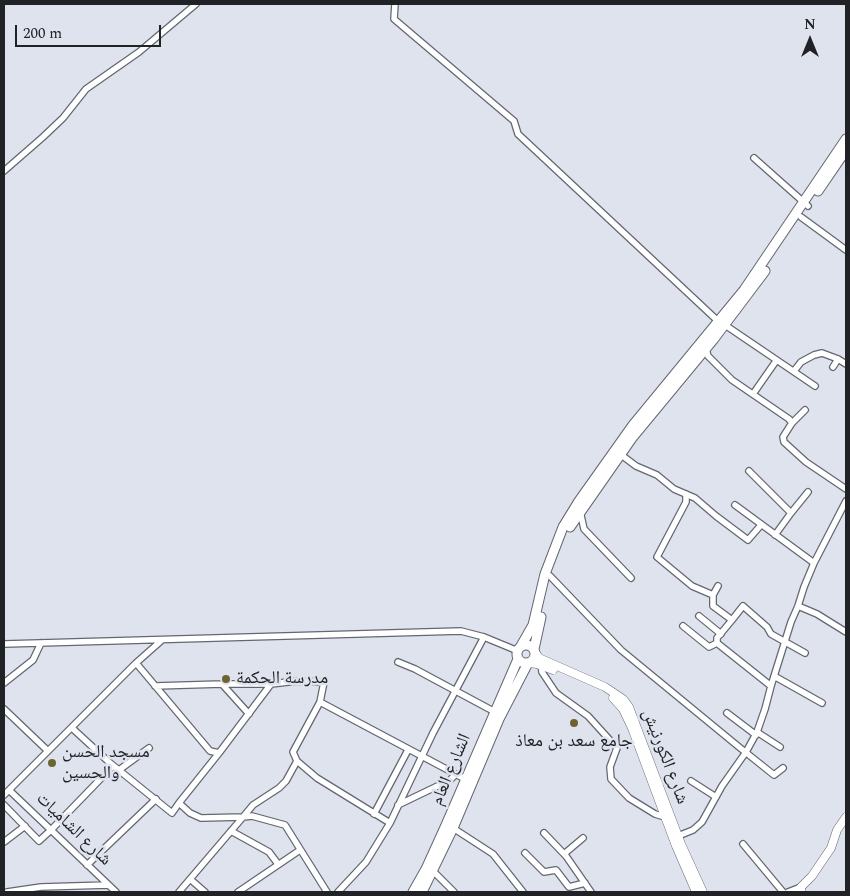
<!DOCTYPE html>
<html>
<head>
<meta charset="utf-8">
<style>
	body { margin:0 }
	#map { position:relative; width:850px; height:896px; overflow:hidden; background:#dfe3ee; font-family:Spectral,serif }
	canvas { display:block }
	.frame { position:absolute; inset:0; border:5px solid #202225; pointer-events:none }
	.north { position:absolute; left:785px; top:15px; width:50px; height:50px; -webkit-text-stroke:4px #dfe3ee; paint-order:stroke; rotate:0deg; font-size:14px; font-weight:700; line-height:20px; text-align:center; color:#202225 }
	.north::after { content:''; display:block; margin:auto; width:18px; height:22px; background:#202225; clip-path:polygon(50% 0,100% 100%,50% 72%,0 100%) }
	.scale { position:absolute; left:15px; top:25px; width:146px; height:22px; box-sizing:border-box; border:2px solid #202225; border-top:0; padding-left:6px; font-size:15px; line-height:18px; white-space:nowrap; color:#202225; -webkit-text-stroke:4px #dfe3ee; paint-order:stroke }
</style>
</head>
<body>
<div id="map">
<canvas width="850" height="896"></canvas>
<div class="frame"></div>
<div class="north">N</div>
<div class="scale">200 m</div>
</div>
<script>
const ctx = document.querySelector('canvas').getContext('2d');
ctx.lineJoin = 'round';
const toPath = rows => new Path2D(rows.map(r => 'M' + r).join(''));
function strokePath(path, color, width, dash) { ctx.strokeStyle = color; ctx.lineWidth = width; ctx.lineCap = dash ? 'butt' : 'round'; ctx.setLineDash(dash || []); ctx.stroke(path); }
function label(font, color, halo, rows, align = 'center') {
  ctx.font = font + ' Spectral,"Noto Naskh Arabic",serif'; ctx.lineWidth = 5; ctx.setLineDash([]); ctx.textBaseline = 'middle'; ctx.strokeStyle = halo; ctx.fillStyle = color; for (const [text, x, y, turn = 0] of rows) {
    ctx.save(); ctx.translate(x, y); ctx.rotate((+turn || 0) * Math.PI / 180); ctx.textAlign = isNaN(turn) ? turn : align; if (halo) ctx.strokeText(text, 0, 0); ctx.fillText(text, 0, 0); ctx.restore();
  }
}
const street = toPath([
	[395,4,394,19,514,121,518,134,719,322],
	[754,158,808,206],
	[4,171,43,137,63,118,86,89,139,52,196,4],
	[801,217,846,250],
	[725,325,815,386],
	[706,349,708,356,732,380,789,419,792,423],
	[833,367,838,359,846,364],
	[794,371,801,362,814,355,822,353,838,359],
	[753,394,776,361],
	[805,410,792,423,783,437,784,442,806,462,846,489],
	[620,454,636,466,657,475,674,489,695,498,716,516,748,540,761,525],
	[749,471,791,513,775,535],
	[686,494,686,502,657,557,692,586,713,595,713,606,732,620,717,638,717,643,771,686],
	[735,505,814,563],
	[580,511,584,529,631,578],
	[791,513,808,492],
	[550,576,621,650,739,747,774,775,783,768],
	[713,595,718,586],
	[798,606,817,614,846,632],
	[699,616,721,634],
	[732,620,743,606,767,627,771,634,805,653],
	[683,626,709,647,717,643],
	[4,644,461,631,484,637,518,651],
	[398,662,415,669,495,712],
	[541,665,542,672,556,693,588,716,617,748,610,767,611,779,629,798,655,814,665,817],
	[774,676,822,703],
	[4,683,33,660,41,643],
	[222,684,249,714],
	[155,686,222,684,271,684],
	[320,702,465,779],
	[4,709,48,751],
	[727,713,756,735],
	[72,728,110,763,172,813,179,803,190,813,201,818,243,817,253,805,279,788,286,781,297,761,293,752,320,702,324,682,297,681,271,684,219,753,210,751,136,663],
	[757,732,780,747],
	[297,761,317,778,390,823],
	[119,770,149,748],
	[691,781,716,797],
	[9,790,116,892],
	[4,795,136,663,162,640],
	[179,803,219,753],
	[4,805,39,841,51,830,113,766],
	[398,805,450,780,456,774],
	[374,814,408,750],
	[453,828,493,854,523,892],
	[231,831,269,852,278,864],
	[544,833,566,856,591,892],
	[678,836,693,830,702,822,722,786,746,752,757,732,765,709,771,686,791,622,798,606,804,587,814,563,846,501],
	[4,842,25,826],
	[743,844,783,892],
	[525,853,544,872,556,870,569,887,585,883],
	[564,854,583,838],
	[87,865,156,799],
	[433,871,454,892],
	[190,879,205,892],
	[7,892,41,887,108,885],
	[179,892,243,817,252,816,285,825,327,892],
	[238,892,300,850],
	[338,892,366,862,390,823,433,733,484,637],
	[788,892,801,887]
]);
const secondary = toPath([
	[535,652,539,658,605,687,623,699,629,707,681,844,703,892],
	[529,663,537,664,553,670],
	[613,698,623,709,632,728,676,846,696,892],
	[801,892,801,887,812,876,831,848,837,830,846,817]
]);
const primary = toPath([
	[818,191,846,150],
	[570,527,632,438,713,340,765,271],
	'517 654a9 9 0 1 1 18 0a9 9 0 1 1-18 0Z',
	[521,646,533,625,545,574,563,527,579,501,633,425,744,290,846,139],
	[534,649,541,617],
	[413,892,426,869,446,825,518,659],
	[422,892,453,828,499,719,528,663]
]);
const markers = [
	[226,679,5,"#6d6531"],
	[574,723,5,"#6d6531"],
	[52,763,5,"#6d6531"]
];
const poiNames = [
	["مدرسة الحكمة",236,679],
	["جامع سعد بن معاذ",574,742,"center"],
	["مسجد الحسن",62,753],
	["والحسين",62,774]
];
const streetNames = [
	["شارع الكورنيش",664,757,69],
	["الشارع العام",452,770,-67],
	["شارع الشاميات",73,830,44]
];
strokePath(street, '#636770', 8);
strokePath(secondary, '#636770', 9);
strokePath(primary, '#636770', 11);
strokePath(street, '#fff', 5.5);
strokePath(secondary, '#fff', 8);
strokePath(primary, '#fff', 9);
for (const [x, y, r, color] of markers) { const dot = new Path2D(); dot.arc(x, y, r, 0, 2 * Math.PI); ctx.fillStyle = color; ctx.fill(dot); strokePath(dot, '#dfe3ee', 2); }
label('18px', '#202225', '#dfe3ee', poiNames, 'left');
label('18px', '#202225', '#dfe3ee', streetNames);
</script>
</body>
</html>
